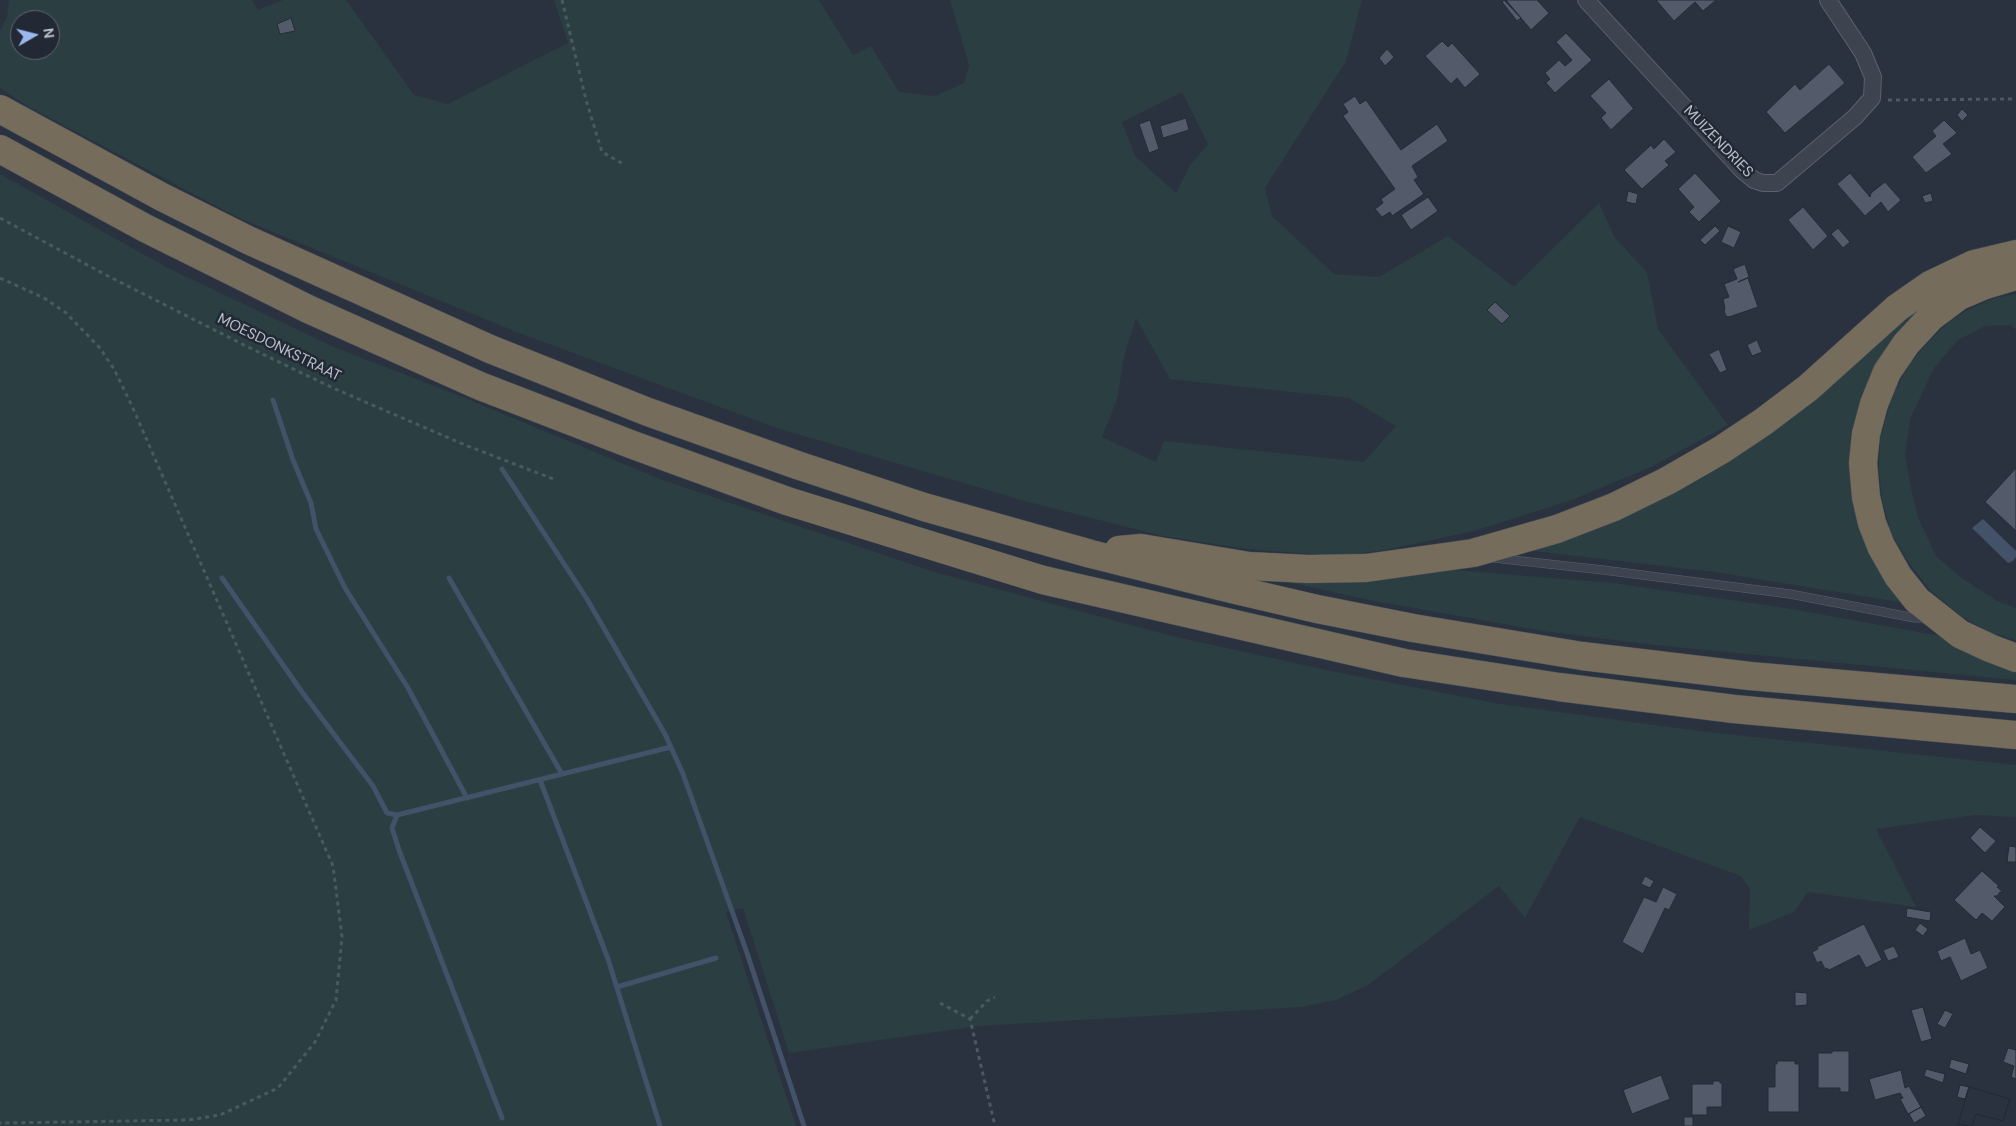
<!DOCTYPE html>
<html>
<head>
<meta charset="utf-8">
<style>
	body { margin:0 }
	#map { position:relative; width:2016px; height:1126px; overflow:hidden; background:#2a3240; font-family:"DM Sans",sans-serif }
	canvas { display:block }
	.north { position:absolute; left:10px; top:10px; width:50px; height:50px; box-sizing:border-box; background:#222935; border:1px solid #5f6571; border-radius:50%; rotate:82deg; font-size:14px; font-weight:700; line-height:20px; text-align:center; color:#bac0ca }
	.north::after { content:''; display:block; margin:auto; width:18px; height:22px; background:#9bb7ee; clip-path:polygon(50% 0,100% 100%,50% 72%,0 100%) }
</style>
</head>
<body>
<div id="map">
<canvas width="2016" height="1126"></canvas>
<div class="north">N</div>
</div>
<script>
const ctx = document.querySelector('canvas').getContext('2d');
ctx.lineJoin = 'round';
function fillPath(path, color) { ctx.fillStyle = color; ctx.fill(path, 'evenodd'); }
const toPath = rows => new Path2D(rows.map(r => 'M' + r).join(''));
function strokePath(path, color, width, dash) { ctx.strokeStyle = color; ctx.lineWidth = width; ctx.lineCap = dash ? 'butt' : 'round'; ctx.setLineDash(dash || []); ctx.stroke(path); }
function label(font, color, halo, rows, align = 'center') {
  ctx.font = font + ' "DM Sans",sans-serif'; ctx.lineWidth = 5; ctx.setLineDash([]); ctx.textBaseline = 'middle'; ctx.strokeStyle = halo; ctx.fillStyle = color; for (const [text, x, y, turn = 0] of rows) {
    ctx.save(); ctx.translate(x, y); ctx.rotate((+turn || 0) * Math.PI / 180); ctx.textAlign = isNaN(turn) ? turn : align; if (halo) ctx.strokeText(text, 0, 0); ctx.fillText(text, 0, 0); ctx.restore();
  }
}
const green = toPath([
	[9,0,252,0,258,10,283,0,346,0,414,95,448,104,568,43,554,0,819,0,853,55,871,46,899,92,935,96,964,83,969,65,950,0,1362,0,1346,61,1265,188,1272,216,1334,274,1379,277,1448,236,1514,287,1599,203,1615,238,1647,272,1658,329,1728,425,1651,467,1569,501,1474,531,1385,550,1337,556,1247,549,1163,536,1028,502,777,428,519,333,239,218,31,108,0,88,0,31,7,17],
	[20,20,50,20,50,50,20,50],
	[1182,92,1208,144,1191,164,1176,193,1135,156,1122,122],
	[1136,318,1170,379,1349,398,1396,426,1364,462,1164,441,1156,462,1102,437,1117,400,1124,357],
	[0,174,168,268,334,347,465,398,660,479,934,572,1172,636,1331,671,1500,704,1707,732,2016,765,2016,817,1975,815,1876,829,1916,907,1808,892,1794,912,1749,930,1750,889,1741,876,1580,817,1525,918,1499,886,1368,985,1336,1000,1301,1007,978,1026,789,1053,743,908,726,912,796,1126,0,1126],
	[1950,285,1856,422,1905,603,1715,572,1525,550,1620,515],
	[2016,294,2016,330,2011,325,1985,326,1958,340,1934,368,1910,419,1905,455,1912,493,1918,517,1936,556,1959,576,1997,601,2016,608,2016,640,1992,633,1962,617,1930,590,1907,560,1892,535,1882,500,1879,469,1880,439,1892,397,1909,365,1931,339,1950,321,1968,310,1994,298],
	[1443,569,1613,583,1780,607,1946,637,2016,667,2016,680,1654,645,1543,631,1369,600,1283,581]
]);
const water = toPath([
	[1983,519,2016,551,2016,557,2013,561,2008,563,1972,528]
]);
const stream = toPath([
	[273,400,293,460,311,503,316,529,345,588,408,688,467,798],
	[502,469,587,599,665,734,683,774,747,953,804,1126],
	[222,578,302,692,373,786,387,813,397,815,671,747],
	[449,578,562,774],
	[540,780,608,959,660,1126],
	[397,815,392,828,399,850,502,1118],
	[617,987,716,958]
]);
const building = toPath([
	[1504,0,1521,18,1517,21,1502,2,1504,0],
	[1506,0,1537,0,1549,13,1531,30,1506,0],
	[1656,0,1716,0,1703,11,1695,2,1674,21,1656,0],
	[291,18,295,31,280,34,277,24,291,18],
	[1566,33,1592,60,1555,93,1546,83,1550,79,1545,73,1559,60,1565,66,1572,60,1556,42,1566,33],
	[1442,41,1448,47,1452,43,1480,74,1465,88,1457,78,1451,84,1425,56,1442,41],
	[1387,49,1394,57,1385,66,1379,58,1387,49],
	[1829,64,1845,83,1785,133,1766,112,1795,84,1800,90,1829,64],
	[1609,79,1633,108,1635,107,1611,130,1601,118,1606,113,1590,96,1609,79],
	[1355,96,1360,104,1366,100,1401,150,1437,124,1448,141,1412,166,1418,177,1414,180,1424,194,1392,216,1390,212,1382,217,1375,209,1383,203,1381,199,1395,189,1343,116,1348,112,1343,104,1355,96],
	[1962,109,1968,115,1962,121,1957,115,1962,109],
	[1186,118,1189,130,1163,138,1160,126,1186,118],
	[1150,120,1159,149,1149,153,1139,124,1150,120],
	[1944,120,1957,133,1943,144,1952,154,1926,173,1912,157,1936,136,1932,131,1944,120],
	[1664,139,1676,152,1665,161,1669,165,1642,189,1624,170,1651,145,1654,149,1664,139],
	[1695,173,1721,201,1699,222,1689,212,1694,207,1678,189,1695,173],
	[1850,173,1870,197,1871,193,1885,182,1901,200,1888,212,1881,202,1865,216,1837,184,1850,173],
	[1628,191,1638,194,1636,204,1626,202,1628,191],
	[1931,193,1933,201,1925,203,1922,196,1931,193],
	[1428,197,1438,211,1411,230,1401,215,1428,197],
	[1803,207,1828,236,1813,250,1788,220,1803,207],
	[1715,226,1720,231,1705,245,1700,240,1715,226],
	[1728,226,1741,232,1734,248,1721,242,1728,226],
	[1838,228,1850,242,1843,248,1831,234,1838,228],
	[1745,264,1749,277,1738,282,1748,278,1758,307,1729,317,1726,316,1724,311,1725,308,1723,299,1729,297,1724,284,1737,279,1733,269,1745,264],
	[1495,302,1510,316,1502,324,1487,310,1495,302],
	[1757,340,1762,352,1752,356,1747,345,1757,340],
	[1719,349,1727,370,1720,373,1709,354,1719,349],
	[2016,468,2016,531,1985,502,2016,468],
	[1980,827,1996,841,1985,853,1970,838,1980,827],
	[2009,846,2016,847,2016,862,2007,862,2009,846],
	[1982,871,1999,886,1997,887,2003,892,2000,892,1997,896,1994,896,2005,907,1992,921,1982,913,1976,920,1954,900,1982,871],
	[1645,876,1654,881,1650,888,1641,884,1645,876],
	[1663,887,1677,894,1669,910,1665,908,1643,954,1622,942,1644,897,1656,902,1663,887],
	[1907,908,1931,912,1930,921,1906,917,1907,908],
	[1920,923,1928,929,1923,936,1915,930,1920,923],
	[1864,924,1882,960,1866,968,1859,955,1829,970,1827,968,1825,969,1821,961,1817,963,1812,952,1818,949,1817,947,1864,924],
	[1965,938,1971,954,1980,950,1988,968,1961,981,1950,957,1941,961,1937,951,1965,938],
	[1894,946,1899,957,1888,961,1883,950,1894,946],
	[1795,992,1807,993,1807,1005,1795,1006,1795,992],
	[1923,1007,1932,1039,1921,1042,1911,1010,1923,1007],
	[1945,1010,1953,1014,1945,1028,1937,1024,1945,1010],
	[2008,1048,2016,1050,2016,1079,2011,1077,2014,1066,2003,1062,2008,1048],
	[1832,1051,1849,1051,1849,1092,1840,1092,1840,1088,1818,1088,1818,1053,1832,1053,1832,1051],
	[1951,1059,1969,1064,1966,1074,1949,1068,1951,1059],
	[1777,1061,1795,1061,1795,1064,1799,1064,1799,1112,1768,1112,1768,1087,1775,1087,1775,1064,1777,1064,1777,1061],
	[1926,1069,1945,1074,1943,1083,1924,1076,1926,1069],
	[1901,1070,1905,1088,1909,1086,1921,1107,1908,1114,1900,1099,1903,1098,1900,1093,1875,1100,1869,1079,1901,1070],
	[1661,1075,1670,1099,1632,1114,1623,1090,1661,1075],
	[1713,1081,1720,1081,1720,1083,1722,1083,1722,1107,1707,1107,1707,1115,1692,1115,1692,1084,1713,1084,1713,1081],
	[1960,1085,1969,1087,1965,1099,1957,1097,1960,1085],
	[1969,1087,2010,1099,2003,1121,1976,1114,1972,1126,1958,1124,1969,1087],
	[1969,1087,2010,1099,2003,1121,1976,1114,1972,1126,1958,1124,1969,1087],
	[1921,1107,1926,1116,1914,1123,1909,1114,1921,1107],
	[1684,1117,1693,1117,1693,1126,1684,1126,1684,1117]
]);
const path = toPath([
	[562,0,586,100,602,152,625,165],
	[1888,100,2016,99],
	[0,218,108,276,254,350,333,388,465,445,556,480],
	[0,278,44,298,65,312,99,347,114,369,132,406,333,866,342,937,336,1000,315,1042,278,1088,220,1115,188,1120,0,1123],
	[940,1003,970,1019,995,1126],
	[970,1019,987,1001,995,997]
]);
const lane = toPath([
	[1494,558,1603,570,1790,594,1915,618,1926,618]
]);
const street = toPath([
	[1586,0,1742,170,1754,180,1763,183,1777,183,1855,117,1872,98,1873,77,1863,53,1828,0]
]);
const highway = toPath([
	[0,109,162,197,248,240,490,349,648,412,797,465,924,507,1091,554,1227,588,1317,609,1413,628,1582,656,1750,676,2016,699],
	[0,149,145,228,308,309,480,386,633,445,787,501,1043,580,1404,663,1559,687,1734,709,2016,735],
	[2016,276,1985,285,1959,296,1931,317,1906,344,1887,372,1874,404,1866,434,1863,463,1866,497,1872,523,1881,546,1898,576,1917,600,1960,634,1990,648,2016,658],
	[1119,550,1141,548,1249,566,1308,569,1366,568,1473,553,1557,529,1614,507,1667,481,1721,450,1763,422,1808,388,1897,308,1930,285,1974,264,2016,254]
]);
const streetNames = [
	["MUIZENDRIES",1718,142,46],
	["MOESDONKSTRAAT",279,348,26]
];
fillPath(green, '#2b3e41');
fillPath(water, '#435169');
strokePath(stream, '#435169', 5);
fillPath(building, '#535b6a');
strokePath(building, '#242b37', 1);
strokePath(lane, '#5b626d', 9);
strokePath(street, '#5b626d', 18);
strokePath(highway, '#484f5a', 29);
strokePath(path, '#4a5a5e', 3, [4, 4]);
strokePath(lane, '#3d4450', 8);
strokePath(street, '#3d4450', 16);
strokePath(highway, '#756c5b', 28);
label('15px', '#bac0ca', '#222935', streetNames);
</script>
</body>
</html>
